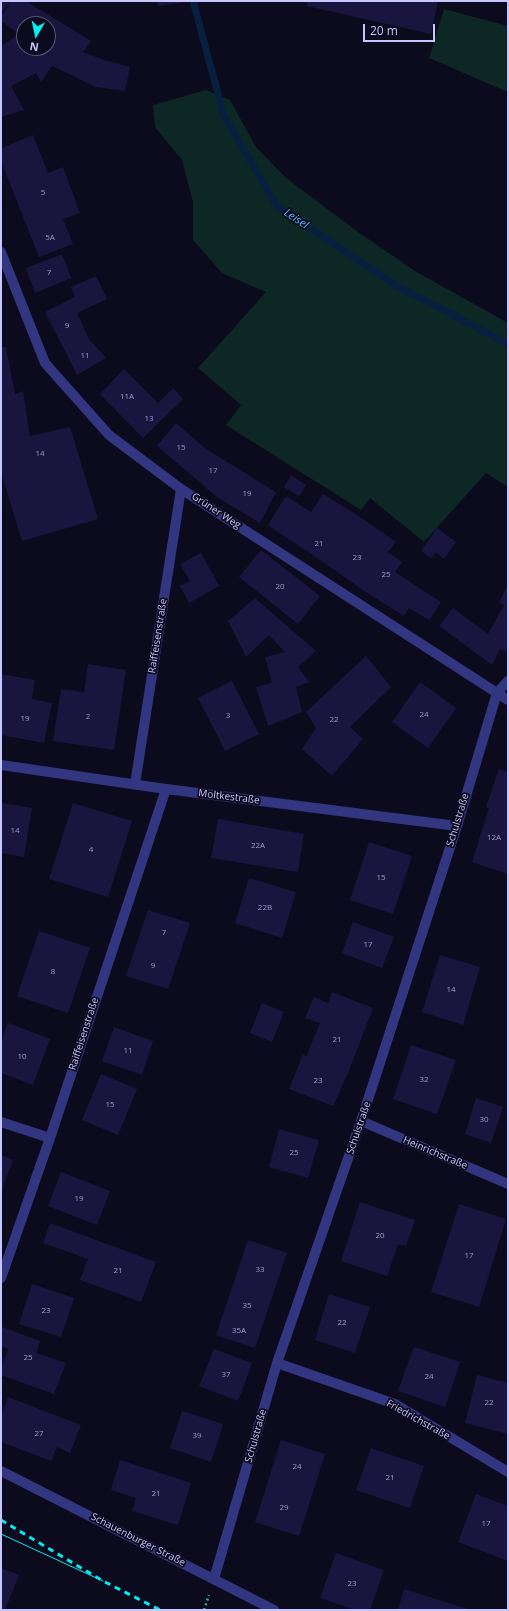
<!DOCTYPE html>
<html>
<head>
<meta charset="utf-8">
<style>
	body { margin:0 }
	#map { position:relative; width:509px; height:1611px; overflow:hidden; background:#0c0a1d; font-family:"Open Sans",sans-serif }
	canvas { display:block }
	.frame { position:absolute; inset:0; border:2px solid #c8c6ff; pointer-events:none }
	.north { position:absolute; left:16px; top:16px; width:40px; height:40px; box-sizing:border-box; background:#0c0a1d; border:1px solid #575577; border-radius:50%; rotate:189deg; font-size:11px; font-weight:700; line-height:16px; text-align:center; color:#c8c6ff }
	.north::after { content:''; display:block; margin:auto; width:14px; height:18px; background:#00edf1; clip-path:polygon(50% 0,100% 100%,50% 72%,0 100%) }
	.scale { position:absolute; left:363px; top:24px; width:72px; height:18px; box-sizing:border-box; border:2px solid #c8c6ff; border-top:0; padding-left:5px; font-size:12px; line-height:14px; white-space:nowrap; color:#c8c6ff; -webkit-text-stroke:3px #0c0a1d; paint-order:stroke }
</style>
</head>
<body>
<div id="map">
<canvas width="509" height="1611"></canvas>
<div class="frame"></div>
<div class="north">N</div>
<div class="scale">20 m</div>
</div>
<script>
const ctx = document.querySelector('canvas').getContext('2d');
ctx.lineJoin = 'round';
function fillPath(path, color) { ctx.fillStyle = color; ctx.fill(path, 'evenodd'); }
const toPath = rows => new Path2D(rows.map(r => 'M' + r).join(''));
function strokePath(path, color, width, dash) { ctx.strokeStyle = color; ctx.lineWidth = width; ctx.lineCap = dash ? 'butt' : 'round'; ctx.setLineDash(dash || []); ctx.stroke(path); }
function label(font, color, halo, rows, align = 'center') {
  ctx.font = font + ' "Open Sans",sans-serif'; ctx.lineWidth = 3.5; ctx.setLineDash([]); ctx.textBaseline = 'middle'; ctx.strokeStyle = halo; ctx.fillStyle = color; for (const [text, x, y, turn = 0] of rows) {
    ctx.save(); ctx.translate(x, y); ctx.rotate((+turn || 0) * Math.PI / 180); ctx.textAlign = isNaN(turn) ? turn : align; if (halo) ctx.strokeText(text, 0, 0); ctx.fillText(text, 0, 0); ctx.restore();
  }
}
const green = toPath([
	[444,9,508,26,508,92,429,58],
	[206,90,230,100,256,147,285,177,358,232,415,271,508,323,508,487,486,473,424,542,370,498,361,510,226,425,241,405,198,368,266,292,222,273,193,240,193,202,182,160,155,127,153,105]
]);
const stream = toPath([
	[193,1,224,116,277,206,397,286,508,344]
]);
const building = toPath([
	[1,1,10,1,1,14],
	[10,1,26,1,91,41,83,52,104,60,130,67,125,91,96,87,52,66,41,82,36,73,11,86,24,110,1,117,1,46,19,34,1,21,1,18],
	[24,24,48,24,48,48,24,48],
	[157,1,187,1,187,2,158,6],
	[308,1,438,1,431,34,307,6],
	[33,135,48,173,63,167,80,213,63,219,73,244,39,257,1,161,1,148],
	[62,254,71,278,35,293,26,268],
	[96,276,107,299,77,313,89,339,106,358,77,375,45,312,75,297,71,287],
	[1,347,6,347,15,394,23,391,30,436,70,427,98,519,22,541,1,472],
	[124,369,158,403,173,388,183,399,143,438,100,394],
	[176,423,206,449,276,492,260,523,217,497,157,446],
	[291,475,306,485,299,496,284,487],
	[323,494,360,517,396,542,388,552,402,562,395,572,441,602,429,620,409,608,404,616,364,591,326,564,268,525,286,496,311,512],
	[437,528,456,542,444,559,436,552,431,558,421,551],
	[261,550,320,596,298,624,239,577],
	[201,553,219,586,189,603,180,586,190,581,180,564],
	[508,584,508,652,500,649,492,665,439,626,453,608,488,634,504,605,499,603],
	[255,598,316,651,298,667,309,682,296,687,302,712,268,726,256,687,272,683,265,657,285,652,269,635,246,657,228,621],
	[366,656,391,687,350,727,363,739,332,776,302,749,316,728,306,712],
	[88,664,126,670,114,750,53,741,61,689,84,692],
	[1,674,35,680,32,699,52,703,44,743,1,735],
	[232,681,259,734,225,751,198,698],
	[420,682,456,708,428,748,392,722],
	[499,769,508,772,508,874,472,862,489,808,486,807],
	[1,803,32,808,24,857,1,853],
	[73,803,132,821,108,897,49,879],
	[218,819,304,834,298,872,211,858],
	[369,842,412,856,393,914,350,900],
	[249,878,296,892,282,938,235,923],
	[148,910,190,923,168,989,126,976],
	[353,922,394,937,382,968,342,953],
	[39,931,90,948,68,1013,17,996],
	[440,955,480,967,463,1025,422,1012],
	[332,992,373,1008,348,1073,333,1106,289,1089,303,1054,306,1057,320,1023,305,1018,314,997,328,1003],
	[262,1003,284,1012,272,1042,250,1033],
	[8,1023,50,1039,33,1085,1,1073,1,1042],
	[114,1027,153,1041,142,1075,102,1061],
	[411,1045,456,1060,437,1114,393,1099],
	[101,1074,137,1089,118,1135,82,1120],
	[476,1098,503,1107,491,1143,465,1134],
	[279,1129,319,1140,308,1178,269,1167],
	[1,1155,13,1160,1,1192],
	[61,1172,110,1191,97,1225,48,1206],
	[360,1202,415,1220,406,1246,398,1244,387,1276,341,1261],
	[459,1204,506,1219,479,1307,431,1292],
	[50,1223,156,1262,141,1302,80,1280,88,1259,43,1243],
	[248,1240,287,1253,255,1348,216,1335],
	[32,1284,74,1298,61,1337,19,1324],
	[329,1294,370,1307,355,1353,315,1340],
	[2,1327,40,1341,36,1353,66,1363,54,1394,1,1375,1,1368,8,1349,1,1346],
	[414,1347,460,1362,445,1407,398,1391],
	[214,1349,252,1363,238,1401,199,1386],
	[477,1375,508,1383,508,1434,465,1423],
	[8,1397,81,1425,70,1453,57,1447,51,1461,1,1442,1,1416],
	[182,1411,223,1424,211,1462,170,1448],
	[281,1440,325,1454,299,1536,255,1522],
	[371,1448,424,1466,410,1508,356,1490],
	[120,1460,191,1483,178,1525,132,1511,136,1498,111,1490],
	[476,1494,508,1506,508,1561,458,1542],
	[336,1553,384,1570,370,1610,355,1610,320,1598],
	[1,1568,19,1575,5,1610,1,1610],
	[404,1589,471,1610,398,1610]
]);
const path = toPath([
	[204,1610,209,1595]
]);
const minor = toPath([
	[1,252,45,363,109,435,181,489,508,700],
	[1,765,166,789,457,826],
	[135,784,181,489],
	[361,1121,508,1184],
	[1,1122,50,1138],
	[1,1278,50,1138,166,789],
	[277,1363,395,1404,508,1472],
	[1,1471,274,1610],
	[214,1579,277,1363,361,1121,457,826,497,693,508,681]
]);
const tram = toPath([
	[1,1534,103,1581]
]);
const rail = toPath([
	[1,1520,103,1581,160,1610]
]);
const numberNames = [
	["5",43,193],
	["5A",50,238],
	["7",49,273],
	["9",67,326],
	["11",85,356],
	["11A",127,397],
	["13",149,419],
	["15",181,448],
	["14",40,454],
	["17",213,471],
	["19",247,494],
	["21",319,544],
	["23",357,558],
	["25",386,575],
	["20",280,587],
	["24",424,715],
	["3",228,716],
	["2",88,717],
	["19",25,719],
	["22",334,720],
	["14",15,831],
	["12A",494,838],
	["22A",258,846],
	["4",91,850],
	["15",381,878],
	["22B",265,908],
	["7",164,933],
	["17",368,945],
	["9",153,966],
	["8",53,972],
	["14",451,990],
	["21",337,1040],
	["11",128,1051],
	["10",22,1057],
	["32",424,1080],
	["23",318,1081],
	["15",110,1105],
	["30",484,1120],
	["25",294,1153],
	["19",79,1199],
	["20",380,1236],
	["17",469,1256],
	["33",260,1270],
	["21",118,1271],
	["35",247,1306],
	["23",46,1311],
	["22",342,1323],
	["35A",239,1331],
	["25",28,1358],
	["37",226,1375],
	["24",429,1377],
	["22",489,1403],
	["27",39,1434],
	["39",197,1436],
	["24",297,1467],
	["21",390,1478],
	["21",156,1494],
	["29",284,1508],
	["17",486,1524],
	["23",352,1584]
];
const streetNames = [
	["Grüner Weg",216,511,33],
	["Raiffeisenstraße",158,636,-81],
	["Moltkestraße",229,797,7],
	["Schulstraße",458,820,-73],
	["Raiffeisenstraße",84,1034,-72],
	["Schulstraße",359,1128,-71],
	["Heinrichstraße",435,1153,23],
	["Friedrichstraße",418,1420,29],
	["Schulstraße",256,1436,-74],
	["Schauenburger Straße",138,1540,27]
];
const waterNames = [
	["Leisel",296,219,34]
];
fillPath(green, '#0d2724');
strokePath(stream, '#07203f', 7);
fillPath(building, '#1a153f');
strokePath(path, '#25b5a0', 2.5, [2, 3]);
strokePath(minor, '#32357f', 10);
strokePath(tram, '#00edf1', 1);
strokePath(rail, '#00edf1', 3, [6, 5]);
label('8px', '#9c9acf', null, numberNames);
label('10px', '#c8c6ff', '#0c0a1d', streetNames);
label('italic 11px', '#54beff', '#0c0a1d', waterNames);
</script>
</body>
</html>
